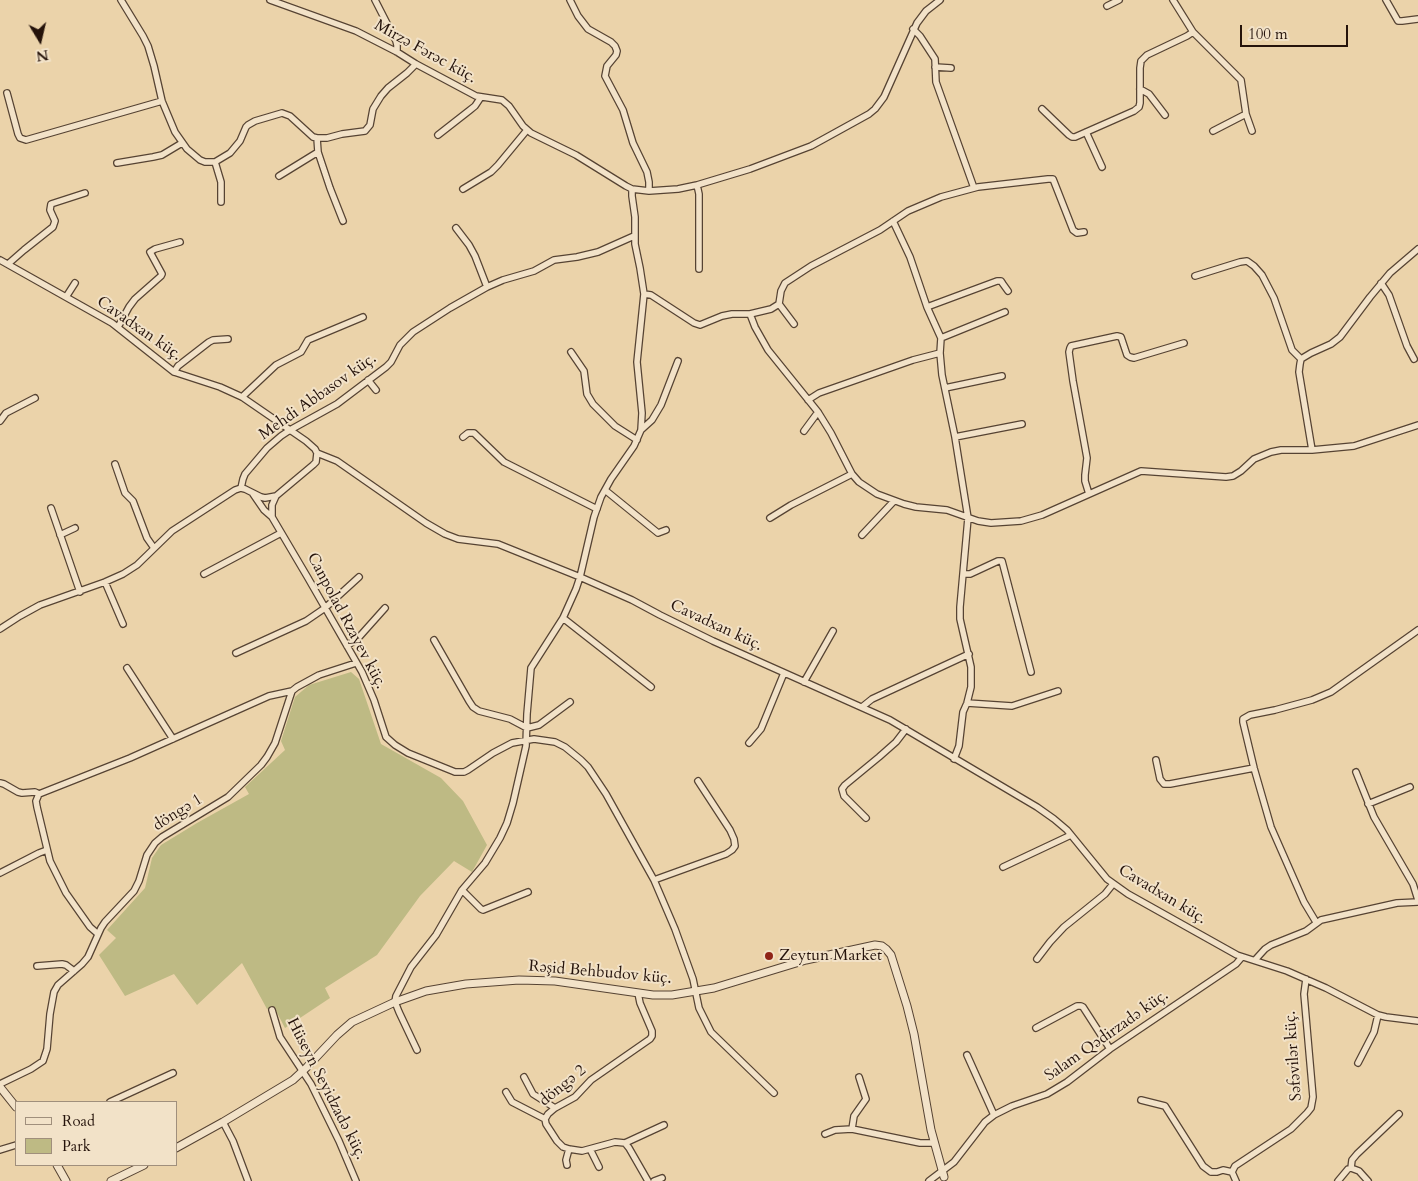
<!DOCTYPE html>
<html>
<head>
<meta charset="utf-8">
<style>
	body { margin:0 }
	#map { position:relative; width:1418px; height:1181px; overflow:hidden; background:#ebd3aa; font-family:Cardo,serif }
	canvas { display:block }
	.legend { position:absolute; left:15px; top:1101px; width:162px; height:65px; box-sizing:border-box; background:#f2e2c8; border:1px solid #a08f7c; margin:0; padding:6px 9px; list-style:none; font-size:15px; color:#25130b }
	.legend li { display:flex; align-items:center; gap:10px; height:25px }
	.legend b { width:25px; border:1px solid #a08f7c }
	.north { position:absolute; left:15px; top:15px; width:50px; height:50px; -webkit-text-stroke:4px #f2e2c8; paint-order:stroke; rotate:171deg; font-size:14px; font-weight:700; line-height:20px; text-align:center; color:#25130b }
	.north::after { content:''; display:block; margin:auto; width:18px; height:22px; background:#25130b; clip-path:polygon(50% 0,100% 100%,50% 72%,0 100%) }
	.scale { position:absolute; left:1240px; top:25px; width:108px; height:22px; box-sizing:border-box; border:2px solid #25130b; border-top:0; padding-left:6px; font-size:15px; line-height:18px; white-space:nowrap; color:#25130b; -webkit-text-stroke:4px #f2e2c8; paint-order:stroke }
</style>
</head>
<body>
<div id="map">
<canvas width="1418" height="1181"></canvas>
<ul class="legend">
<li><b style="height:6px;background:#f2e2c8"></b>Road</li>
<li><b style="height:14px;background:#beba84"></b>Park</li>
</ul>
<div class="north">N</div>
<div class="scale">100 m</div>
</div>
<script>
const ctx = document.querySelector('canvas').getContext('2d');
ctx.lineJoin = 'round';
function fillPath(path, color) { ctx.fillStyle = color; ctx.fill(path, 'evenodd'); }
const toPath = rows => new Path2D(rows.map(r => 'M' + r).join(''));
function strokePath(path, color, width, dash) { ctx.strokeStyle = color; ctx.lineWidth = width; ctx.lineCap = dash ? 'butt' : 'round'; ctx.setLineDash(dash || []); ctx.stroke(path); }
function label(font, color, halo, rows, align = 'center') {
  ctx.font = font + ' Cardo,serif'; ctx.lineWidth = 4; ctx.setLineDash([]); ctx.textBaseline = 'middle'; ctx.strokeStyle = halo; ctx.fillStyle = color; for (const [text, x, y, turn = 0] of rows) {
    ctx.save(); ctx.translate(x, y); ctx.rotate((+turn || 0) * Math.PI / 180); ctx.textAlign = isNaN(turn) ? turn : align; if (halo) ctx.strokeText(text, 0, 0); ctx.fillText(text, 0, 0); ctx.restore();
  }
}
const green = toPath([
	[351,672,359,679,381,744,441,778,463,801,487,845,472,872,454,861,420,896,377,955,325,988,330,998,285,1028,274,1007,267,1009,242,963,197,1005,174,974,125,996,99,955,116,938,107,930,145,888,152,858,161,845,197,823,249,794,245,787,285,750,281,741,295,697,309,685]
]);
const minor = toPath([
	[121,0,143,36,148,46,154,66,162,101,175,132,187,149,200,160,205,162,215,162,230,153,240,141,246,127,248,125,255,121,282,113,290,116,313,137,317,138,327,138,342,134,365,131,370,125,373,109,381,96,388,88,407,73,416,64],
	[270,0,356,31,397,52,416,64,476,96,502,100,509,106,523,126,531,133,576,155,626,186,632,189,649,191,678,189,697,185,750,169,811,146,869,114,875,109,884,97,917,23,926,11,940,0],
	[375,0,396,41,397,45,397,52],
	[570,0,578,16,588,29,611,42,615,46,617,51,616,55,607,66,605,76,623,110,633,143,647,172,649,182,649,191],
	[1173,0,1193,32,1241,80,1246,114,1252,131],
	[1386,0,1398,21,1402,21,1418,19],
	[1107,6,1119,0],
	[913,29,920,36,935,59,936,82,974,188],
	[935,67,951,68],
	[1140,89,1149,94,1165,115],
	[7,93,18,134,20,138,26,140,162,101],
	[1042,109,1069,135,1072,137,1075,137,1134,111,1139,107,1140,103,1140,68,1141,61,1147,55,1187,36,1193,32],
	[1213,131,1246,114],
	[1086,132,1102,167],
	[438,135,470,110,475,106,481,97],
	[317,138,318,152,330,188,343,221],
	[215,162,221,182,221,202],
	[117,163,153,157,162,155,182,143],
	[279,176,318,152],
	[697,185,699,194,699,269],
	[463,189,491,172,498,165,527,130],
	[893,221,910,257,927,307,941,338,940,353,942,375,955,437,968,518,960,607,960,619,971,667,971,687,967,703,963,712,959,746,954,759],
	[456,228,469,245,475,256,487,287],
	[0,260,112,323,174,372,220,387,242,397,306,441,315,449,317,453,337,461,426,523,445,534,458,539,498,544,580,577,632,600,660,615,713,641,890,720,1037,807,1054,819,1067,830,1107,879,1128,894,1237,955,1287,971,1326,988,1378,1015,1386,1017,1418,1021],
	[8,264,24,250,53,227,55,221,50,210,51,204,85,193],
	[1195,276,1240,262,1247,261,1254,266,1262,275,1274,298,1292,350,1301,359],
	[1381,283,1389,295,1407,346,1414,359],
	[644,294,651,295,694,323,700,325,722,316,732,314,750,314,771,309,779,304,781,291,785,283,811,266,880,230,908,211,941,197,978,187,1048,179,1053,179,1073,230,1077,233,1084,232],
	[66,297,75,283],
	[779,304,794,324],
	[927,307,997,281,1001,281,1003,284,1008,291],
	[750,314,755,327,768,350,818,412,831,433,852,474,859,482,877,494,904,504,916,507,947,510,978,521,991,523,1021,521,1042,515,1141,471,1226,477,1233,476,1241,471,1254,459,1271,452,1281,450,1312,450,1354,446,1418,425],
	[118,327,129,307,135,299,161,276,162,274,150,252,155,249,180,242],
	[941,338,1005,312],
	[571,352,584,371,587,394,593,404,615,426,637,440],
	[174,372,178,366,209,342,213,340,228,339],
	[368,380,376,390],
	[945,388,1002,376],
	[242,397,276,365,301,352,308,340,363,317],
	[808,400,819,393,913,360,940,353],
	[0,421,6,413,35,398],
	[641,430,652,420,661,405,678,361],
	[804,431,818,412],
	[463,437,468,433,474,433,504,462,597,509],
	[955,437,1022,424],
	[1312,450,1299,372,1300,364,1301,359,1311,353,1331,344,1340,337,1370,297,1390,273,1418,249],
	[317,453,316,462,313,465,276,496,272,505,272,517,308,578,362,672,374,700,386,737,395,745,408,753,455,772,464,772,468,770,493,753,512,743,534,739,555,742,565,747,581,760,588,767,606,794,654,880,675,929,693,979,699,1008,711,1032,774,1093],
	[115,464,125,493,133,501,147,538,154,548],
	[241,488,243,479,245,474,267,448,281,436,290,430,337,404,386,367,391,362,400,345,413,332,450,308,487,287,503,280,534,271,554,260,577,257,598,252,634,236],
	[605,490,658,533,666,530],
	[253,494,264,510,272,517],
	[1089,494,1085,481,1085,475,1087,458,1073,381,1069,352,1070,348,1071,346,1117,336,1121,337,1127,355,1130,357,1134,358,1184,343],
	[51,508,80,592],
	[770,518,791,505,852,474],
	[60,535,75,528],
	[862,535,894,501],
	[204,574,281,533],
	[963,574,970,574,998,561,1002,561,1031,672],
	[105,582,123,624],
	[563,618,651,687],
	[0,629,20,616,40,605,105,582,123,574,137,565,172,531,235,490,241,488,245,489,261,497,265,498,276,496],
	[434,640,469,701,473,707,479,711,510,719,527,728,539,725,570,702],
	[347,646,360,636,385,608],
	[236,653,306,621,325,608,359,577],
	[127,668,173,739],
	[804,682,833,631],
	[967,703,1012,706,1058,691],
	[862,707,872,699,969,654],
	[749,743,761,729,784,673],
	[1156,760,1160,779,1164,784,1170,784,1254,768],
	[1356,772,1374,817,1413,884,1418,900],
	[0,783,4,784,18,792,22,793,35,792,39,794],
	[1368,804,1410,787],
	[866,818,844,796,842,789,845,785,879,757,896,742,906,729],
	[1003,867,1071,835],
	[0,873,39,853,47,850],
	[654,880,726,854,732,850,735,846,734,839,730,830,698,781],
	[462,890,481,909,483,910,528,892],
	[1316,922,1304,902,1271,827,1254,768,1243,722,1243,719,1250,715,1275,710,1312,700,1331,692,1418,630],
	[98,934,90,927,66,893,50,861,37,807,36,801,39,794,130,758,269,696,292,691],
	[1037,959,1050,942,1064,927,1105,894,1113,884],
	[1255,960,1265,949,1271,945,1306,931,1321,920,1397,903,1418,902],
	[37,966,62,964,66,965,74,971],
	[638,993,640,1003,652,1031,652,1036,650,1039,591,1080,575,1097,555,1108,548,1114,545,1119,546,1124,557,1141,563,1147,569,1149,582,1151,615,1142,625,1143,629,1148,648,1181],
	[272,1010,280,1037,311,1084,339,1141,356,1181],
	[1036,1028,1077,1006,1081,1006,1083,1007,1110,1049],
	[417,1050,399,1012,395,1002,396,996,411,967,436,935,462,890,485,863,500,838,507,823,513,803,526,746,527,714,531,668,563,618,576,589,580,577,594,517,601,497,611,479,634,446,641,430,642,413,637,362,644,294,640,268,635,244,635,217,632,196,632,189],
	[967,1055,994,1115],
	[1358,1063,1374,1032,1378,1015],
	[524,1077,533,1094,555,1108],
	[859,1077,866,1099,854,1116,852,1129,920,1143,934,1143],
	[0,1084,31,1069,43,1061,47,1049,50,1014,54,992,58,985,82,964,88,957,101,928,105,922,134,891,139,881,147,855,155,843,162,837,228,797,261,765,267,757,275,743,290,697,292,691,297,687,319,675,356,663],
	[506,1092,512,1102,545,1119],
	[1141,1100,1165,1106,1203,1166,1211,1172,1217,1172,1223,1170,1232,1172],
	[110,1102,173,1073],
	[223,1122,233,1141,248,1181],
	[825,1134,835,1130,852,1129],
	[625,1143,664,1125],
	[590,1149,599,1167],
	[0,1150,16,1145],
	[567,1165,566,1160,569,1149],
	[1351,1168,1352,1160,1357,1154,1399,1114],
	[654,1181,662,1178],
	[929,1181,954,1162,985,1122,994,1115,1012,1106,1047,1094,1067,1082,1110,1049,1236,964,1242,957],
	[1236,1181,1232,1172,1235,1166,1291,1129,1307,1113,1311,1108,1313,1097,1304,994,1306,979],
	[1338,1181,1348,1169,1351,1168,1359,1171,1368,1181]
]);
const tertiary = toPath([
	[0,1087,16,1107],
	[176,1148,223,1122,293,1080,307,1067,337,1035,352,1022,395,1002,426,991,466,984,519,980,555,981,653,995,672,995,714,988,806,960,875,945,882,946,886,949,891,955,907,1006,914,1034,931,1130,944,1177],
	[57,1165,66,1181],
	[111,1181,144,1165]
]);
const markers = [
	[769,956,5,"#8f2418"]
];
const streetNames = [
	["Mirzə Fərəc küç.",425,52,29],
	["Cavadxan küç.",139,329,35],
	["Mehdi Abbasov küç.",318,397,-35],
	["Canpolad Rzayev küç.",346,621,62],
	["Cavadxan küç.",716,626,25],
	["döngə 1",178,813,-32],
	["Cavadxan küç.",1162,895,31],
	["Rəşid Behbudov küç.",600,973,5],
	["Salam Qədirzadə küç.",1107,1036,-35],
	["Səfəvilər küç.",1294,1056,-94],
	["döngə 2",563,1086,-39],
	["Hüseyn Seyidzadə küç.",326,1089,63]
];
const poiNames = [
	["Zeytun Market",779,956]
];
fillPath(green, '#beba84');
strokePath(minor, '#564333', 8);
strokePath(tertiary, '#564333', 9);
strokePath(minor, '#f2e2c8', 5.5);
strokePath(tertiary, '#f2e2c8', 7);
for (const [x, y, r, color] of markers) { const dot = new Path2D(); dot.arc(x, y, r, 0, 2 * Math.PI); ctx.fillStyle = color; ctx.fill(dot); strokePath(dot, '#f2e2c8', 2); }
label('16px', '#25130b', '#f2e2c8', streetNames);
label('16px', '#25130b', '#f2e2c8', poiNames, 'left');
</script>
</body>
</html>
